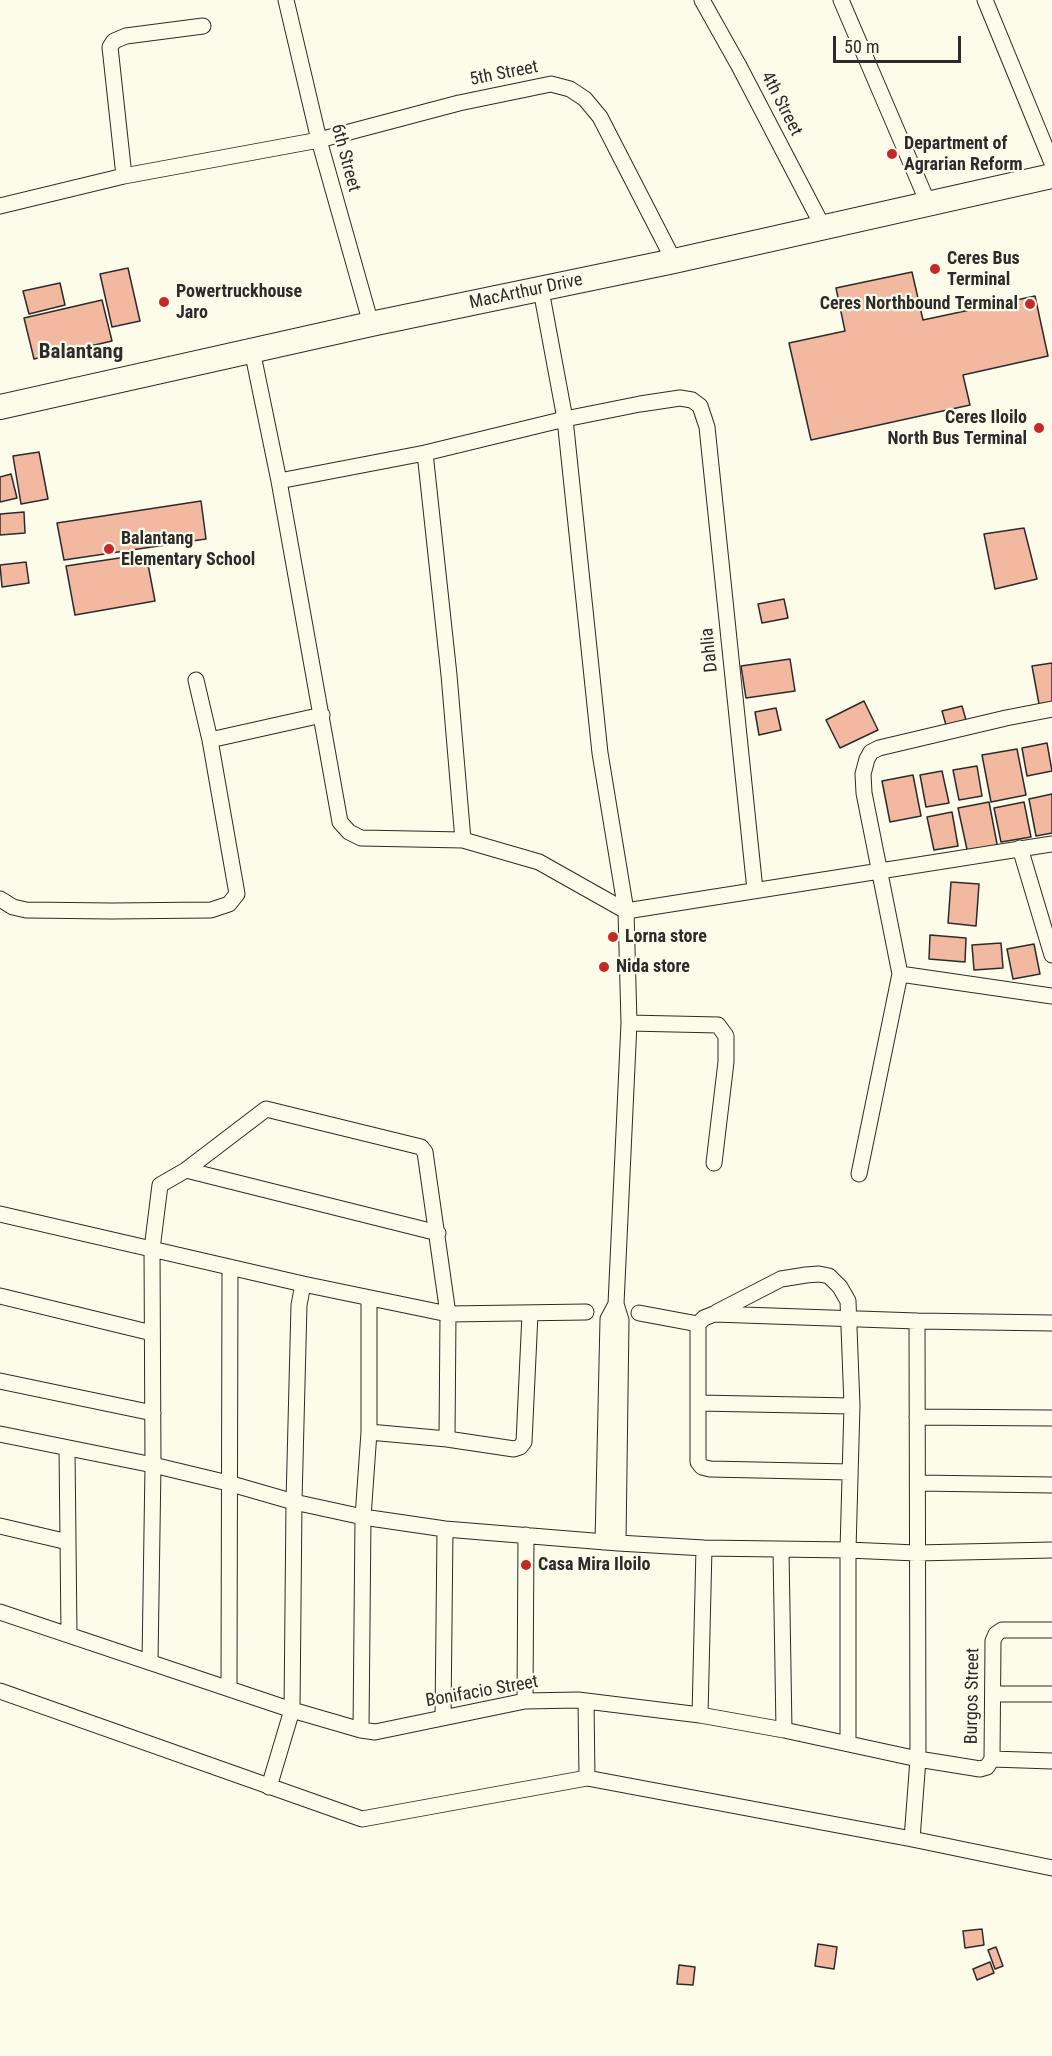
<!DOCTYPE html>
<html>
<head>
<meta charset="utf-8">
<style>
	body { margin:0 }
	#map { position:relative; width:1052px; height:2056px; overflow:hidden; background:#fdfbea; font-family:"Roboto Condensed",sans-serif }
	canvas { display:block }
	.scale { position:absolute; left:833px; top:36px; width:128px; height:27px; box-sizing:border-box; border:3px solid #2b2b2b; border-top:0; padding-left:8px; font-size:18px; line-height:21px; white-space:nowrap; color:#2b2b2b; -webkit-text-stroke:4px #fdfbea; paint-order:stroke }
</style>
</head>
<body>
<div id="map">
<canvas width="1052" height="2056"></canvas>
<div class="scale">50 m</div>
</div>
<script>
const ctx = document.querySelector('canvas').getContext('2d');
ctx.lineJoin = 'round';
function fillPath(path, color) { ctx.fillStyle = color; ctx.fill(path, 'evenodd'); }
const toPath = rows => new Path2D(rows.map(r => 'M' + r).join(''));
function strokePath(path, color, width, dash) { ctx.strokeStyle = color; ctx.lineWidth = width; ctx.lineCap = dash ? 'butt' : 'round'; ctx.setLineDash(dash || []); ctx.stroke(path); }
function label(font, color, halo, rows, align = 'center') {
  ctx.font = font + ' "Roboto Condensed",sans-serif'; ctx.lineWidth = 4.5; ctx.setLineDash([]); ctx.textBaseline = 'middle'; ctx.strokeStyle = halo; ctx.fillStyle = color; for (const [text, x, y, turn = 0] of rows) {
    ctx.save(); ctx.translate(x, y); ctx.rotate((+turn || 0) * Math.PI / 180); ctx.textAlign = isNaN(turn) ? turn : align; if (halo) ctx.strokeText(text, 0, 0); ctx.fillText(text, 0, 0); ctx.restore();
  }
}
const building = toPath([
	[128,268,140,321,112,327,100,274,128,268],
	[912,272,923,320,1035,296,1048,356,963,375,970,405,811,440,789,343,845,331,836,288,912,272],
	[60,283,65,305,29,314,23,291,60,283],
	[102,300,112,341,34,359,24,318,102,300],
	[39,452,48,499,21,504,13,456,39,452],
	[11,474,17,498,0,502,0,477,11,474],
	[201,501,206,539,64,560,57,523,201,501],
	[24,512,25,533,0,535,0,514,24,512],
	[1024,528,1037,579,995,589,984,534,1024,528],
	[146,554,155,601,75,615,66,566,146,554],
	[26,562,29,583,2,587,0,565,26,562],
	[784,599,788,618,762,623,758,604,784,599],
	[790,659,795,691,746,698,741,666,790,659],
	[1052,663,1052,702,1039,704,1032,666,1052,663],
	[864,701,878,730,840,748,826,720,864,701],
	[962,706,966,720,946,725,942,711,962,706],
	[776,708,781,730,759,735,755,712,776,708],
	[1047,743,1052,771,1027,776,1022,748,1047,743],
	[1017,749,1026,795,991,802,982,755,1017,749],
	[977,766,982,796,959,800,953,770,977,766],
	[942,771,949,803,926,807,920,775,942,771],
	[913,775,921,816,890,822,882,781,913,775],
	[1052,794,1052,833,1036,836,1029,799,1052,794],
	[989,802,998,849,968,854,958,808,989,802],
	[1024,802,1031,837,1001,842,994,808,1024,802],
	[952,812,958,846,934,850,927,817,952,812],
	[951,882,979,884,976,926,948,923,951,882],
	[930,935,966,938,965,962,929,959,930,935],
	[1001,943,1003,968,974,970,972,945,1001,943],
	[1034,944,1040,974,1013,979,1007,949,1034,944],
	[982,1929,984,1945,965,1948,963,1931,982,1929],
	[818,1944,837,1947,834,1969,815,1966,818,1944],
	[996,1947,1003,1966,995,1969,988,1950,996,1947],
	[990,1962,994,1973,977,1980,973,1969,990,1962],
	[679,1965,695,1967,693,1985,677,1984,679,1965]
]);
const street = toPath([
	[286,0,319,140,371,324],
	[702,0,739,66,823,227],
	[841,0,928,203],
	[985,0,1052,163],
	[124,176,110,47,114,41,126,36,203,26],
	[0,206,124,176,319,140,459,103,551,84,570,89,585,99,600,117,674,261],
	[541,290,565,419,600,753,626,911,629,1023,616,1304,621,1320,618,1543],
	[252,350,279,481,340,822,349,832,361,838,463,840,539,862,626,911,1052,844],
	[425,453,449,675,463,840],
	[279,481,425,453,565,419,640,404,680,398,692,400,700,406,707,427,755,890],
	[210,740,322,715],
	[1020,848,1052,955],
	[0,899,13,907,26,910,112,911,211,910,229,904,237,894,210,740,196,680],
	[900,974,1052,996],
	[629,1023,718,1025,726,1036,726,1062,714,1163],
	[186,1170,438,1233],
	[859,1174,900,974,864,793,863,774,867,759,871,752,879,748,1006,718,1052,709],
	[0,1214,303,1284],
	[0,1296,152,1333],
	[717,1312,781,1279,806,1275,819,1274,829,1276,840,1287,848,1301,852,1406,848,1550,848,1743],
	[639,1313,698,1324,704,1318,714,1314,917,1321,918,1759,912,1839],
	[917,1321,1052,1323],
	[698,1324,698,1462,702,1467,710,1469,850,1472],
	[0,1381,153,1413],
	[698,1403,852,1406],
	[917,1417,1052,1418],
	[369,1432,447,1439],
	[0,1434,153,1465,228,1483,294,1502,363,1517,445,1529,618,1543,704,1548,848,1550,916,1553,1052,1550],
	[67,1448,69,1635],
	[918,1483,1052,1485],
	[0,1526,68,1542],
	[603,1542,608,1319,616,1304],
	[781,1550,784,1730],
	[0,1612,292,1710,361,1730,375,1732,525,1701,578,1700,700,1715,784,1730,918,1759,980,1769,987,1767,992,1759,1052,1761],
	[150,1662,153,1465,152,1249,160,1185,186,1170,266,1109,421,1147,425,1152,448,1314,447,1439,514,1449,520,1447,524,1442,530,1314],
	[229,1688,230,1267],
	[0,1691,362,1819,587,1778,912,1839,1052,1868],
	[994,1694,1052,1694],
	[525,1701,526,1535],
	[586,1701,587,1778],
	[700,1715,704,1548],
	[443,1718,445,1529],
	[361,1730,363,1517,369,1432,369,1299],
	[992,1759,993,1641,996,1634,1002,1630,1052,1630],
	[269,1787,292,1710,294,1502,299,1305,303,1284,448,1314,586,1312]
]);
const primary = toPath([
	[0,407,371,324,674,261,1052,176]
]);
const markers = [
	[892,154,6,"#c62828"],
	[935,269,6,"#c62828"],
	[164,302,6,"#c62828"],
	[1030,304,6,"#c62828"],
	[1039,428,6,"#c62828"],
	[109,549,6,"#c62828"],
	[613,937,6,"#c62828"],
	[604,967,6,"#c62828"],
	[526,1565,6,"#c62828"]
];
const streetNames = [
	["5th Street",504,74,-11],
	["4th Street",781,104,63],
	["6th Street",345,158,75],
	["MacArthur Drive",526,292,-12],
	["Dahlia",710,650,-96],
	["Bonifacio Street",482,1692,-10],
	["Burgos Street",973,1696,-89]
];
const poiNames = [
	["Department of",904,144],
	["Agrarian Reform",904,165],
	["Ceres Bus",947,259],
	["Terminal",947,280],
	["Powertruckhouse",176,292],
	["Jaro",176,313],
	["Ceres Northbound Terminal",1018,304,"right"],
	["Ceres Iloilo",1027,418,"right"],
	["North Bus Terminal",1027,439,"right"],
	["Balantang",121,539],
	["Elementary School",121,560],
	["Lorna store",625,937],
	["Nida store",616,967],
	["Casa Mira Iloilo",538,1565]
];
const quarterNames = [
	["Balantang",81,353]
];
fillPath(building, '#f2b8a0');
strokePath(building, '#2b2b2b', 1.5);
strokePath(street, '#2b2b2b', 17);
strokePath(primary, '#2b2b2b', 26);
strokePath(street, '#fdfbea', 15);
strokePath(primary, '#fdfbea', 24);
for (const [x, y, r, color] of markers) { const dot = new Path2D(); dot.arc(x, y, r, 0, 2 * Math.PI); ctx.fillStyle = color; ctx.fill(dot); strokePath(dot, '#fdfbea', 2); }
label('18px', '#2b2b2b', '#fdfbea', streetNames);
label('bold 18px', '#2b2b2b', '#fdfbea', poiNames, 'left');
label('bold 21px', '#2b2b2b', '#fdfbea', quarterNames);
</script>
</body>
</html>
